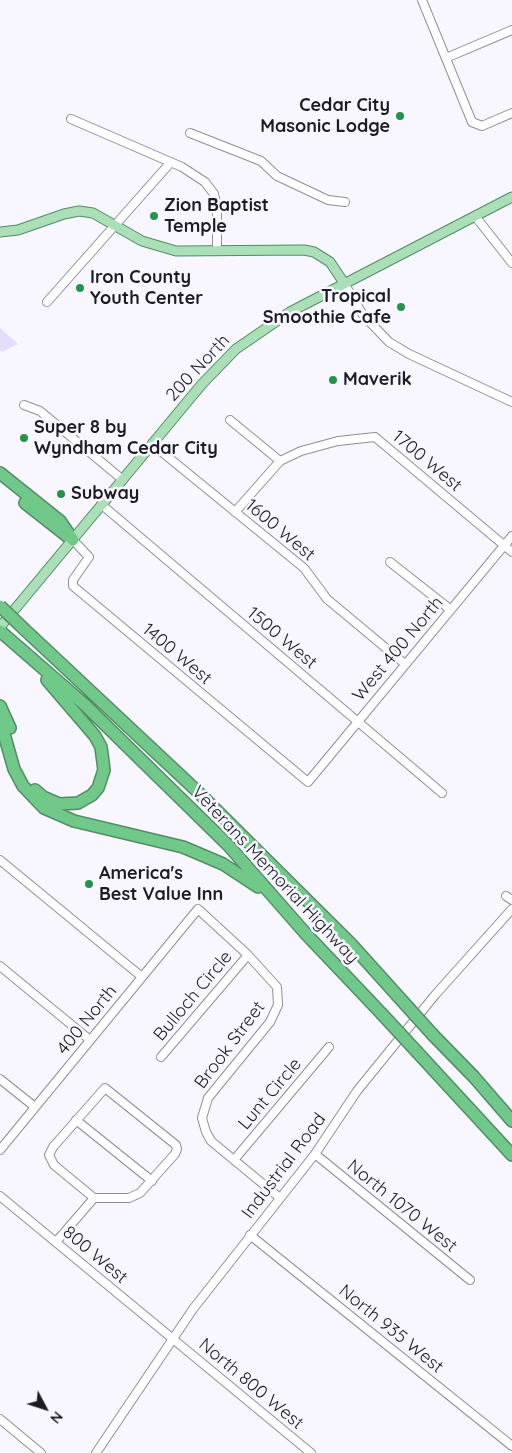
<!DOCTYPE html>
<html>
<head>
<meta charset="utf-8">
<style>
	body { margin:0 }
	#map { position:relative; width:512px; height:1453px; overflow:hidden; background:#f8f6fe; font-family:Quicksand,sans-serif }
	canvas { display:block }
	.north { position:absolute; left:20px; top:1383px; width:50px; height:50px; -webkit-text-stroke:4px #f8f6fe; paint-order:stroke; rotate:130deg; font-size:14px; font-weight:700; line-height:20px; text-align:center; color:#1d1c22 }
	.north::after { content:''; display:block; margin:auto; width:18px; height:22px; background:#1d1c22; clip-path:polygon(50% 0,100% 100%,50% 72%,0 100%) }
</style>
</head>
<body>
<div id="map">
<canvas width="512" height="1453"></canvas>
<div class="north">N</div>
</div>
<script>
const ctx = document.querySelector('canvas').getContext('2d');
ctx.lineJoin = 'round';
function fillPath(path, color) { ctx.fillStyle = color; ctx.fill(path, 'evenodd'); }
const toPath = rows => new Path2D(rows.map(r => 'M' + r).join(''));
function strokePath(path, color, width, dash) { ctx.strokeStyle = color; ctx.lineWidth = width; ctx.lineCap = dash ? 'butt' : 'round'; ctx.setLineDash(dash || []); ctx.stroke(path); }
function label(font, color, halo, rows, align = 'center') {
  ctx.font = font + ' Quicksand,sans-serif'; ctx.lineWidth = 5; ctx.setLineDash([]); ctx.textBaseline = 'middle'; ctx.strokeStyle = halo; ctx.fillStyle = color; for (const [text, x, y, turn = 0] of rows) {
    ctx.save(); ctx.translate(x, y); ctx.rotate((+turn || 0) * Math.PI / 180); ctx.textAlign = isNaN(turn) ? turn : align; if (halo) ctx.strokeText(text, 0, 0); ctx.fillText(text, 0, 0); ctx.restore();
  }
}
const green = toPath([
	[0,328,18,344,2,352,0,351]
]);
const minor = toPath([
	[422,0,472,122,482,126,512,113],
	[446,58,512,30],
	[71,119,182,167,205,182,214,194,217,207,217,251],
	[190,133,261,161,277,176,328,200,345,202],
	[475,216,512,263],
	[344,283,363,315,389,342,409,354,512,402],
	[47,302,171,162],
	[24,405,40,411,123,480],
	[230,420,280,461],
	[152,444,304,568,327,599,405,664],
	[102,505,442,793],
	[235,512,280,461,301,451,338,441,375,437,512,552],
	[73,540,89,557,73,580,73,586,308,782,512,536],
	[390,562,451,610],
	[0,860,142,977],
	[506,896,512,900],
	[0,966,90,1040],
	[161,1057,248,955],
	[0,1079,35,1107],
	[76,1120,152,1181],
	[0,1150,198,909,248,955,277,987,278,1005,270,1022,208,1098,202,1118,206,1132,211,1141,280,1198],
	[315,1154,470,1280],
	[234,1160,329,1047],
	[0,1196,311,1453],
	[250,1235,512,1446],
	[56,1242,94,1198,54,1165,49,1155,53,1147,105,1088,176,1145,177,1149,175,1154,140,1193,129,1198,94,1198],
	[0,1419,41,1453],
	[96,1453,193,1309,315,1154,357,1091,435,995,512,909]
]);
const major = toPath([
	[0,232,18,230,64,214,79,211,93,213,142,241,176,251,304,250,314,252,330,262,344,283],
	[0,627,202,384,236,349,290,312,512,197]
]);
const highway = toPath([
	[0,473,60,521,73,540],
	[25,503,67,536],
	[24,629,197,791,351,944,396,994],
	[0,631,84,704,228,845,306,934,381,1013],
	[0,706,10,728],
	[0,720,14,769,23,786,44,808,74,821,183,847,223,864,258,887],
	[35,790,43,797,59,804,78,803,92,795,98,788,104,770,101,747,95,736,47,680],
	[433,1035,474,1077,512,1121],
	[418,1053,512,1155]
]);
const highwayBridge = toPath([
	[0,606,24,629],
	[396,994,433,1035],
	[381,1013,418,1053]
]);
const markers = [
	[400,116,5,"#23944e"],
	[154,216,5,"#23944e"],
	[80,288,5,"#23944e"],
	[401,307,5,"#23944e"],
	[333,380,5,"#23944e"],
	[24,438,5,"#23944e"],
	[61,494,5,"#23944e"],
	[89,884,5,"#23944e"]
];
const poiNames = [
	["Cedar City",390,106,"right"],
	["Masonic Lodge",390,127,"right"],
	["Zion Baptist",164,206],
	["Temple",164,227],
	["Iron County",90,278],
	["Youth Center",90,299],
	["Tropical",391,297,"right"],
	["Smoothie Cafe",391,318,"right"],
	["Maverik",343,380],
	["Super 8 by",34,428],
	["Wyndham Cedar City",34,449],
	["Subway",71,494],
	["America's",99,874],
	["Best Value Inn",99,895]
];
const streetNames = [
	["200 North",198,368,-47],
	["1700 West",427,461,40],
	["1600 West",280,530,40],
	["1500 West",282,638,40],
	["West 400 North",398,649,-50],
	["1400 West",177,654,40],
	["Veterans Memorial Highway",275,875,47],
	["Bulloch Circle",193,996,-50],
	["400 North",87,1020,-51],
	["Brook Street",230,1045,-53],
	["Lunt Circle",270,1094,-50],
	["Industrial Road",284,1166,-53],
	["North 1070 West",402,1206,39],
	["800 West",95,1255,40],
	["North 935 West",391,1329,39],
	["North 800 West",251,1384,40]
];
fillPath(green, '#e5defa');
strokePath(minor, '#928d9e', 10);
strokePath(major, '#548c65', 11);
strokePath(highway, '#548c65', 14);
strokePath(minor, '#fff', 8);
strokePath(major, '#aadfb8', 9);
strokePath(highway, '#71c989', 11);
strokePath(highwayBridge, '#548c65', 14, []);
strokePath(highwayBridge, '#71c989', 11);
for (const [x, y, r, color] of markers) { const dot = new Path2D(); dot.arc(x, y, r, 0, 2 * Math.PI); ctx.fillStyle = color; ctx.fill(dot); strokePath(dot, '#f8f6fe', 2); }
label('bold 18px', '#1d1c22', '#f8f6fe', poiNames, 'left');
label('18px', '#1d1c22', '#f8f6fe', streetNames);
</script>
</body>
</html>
